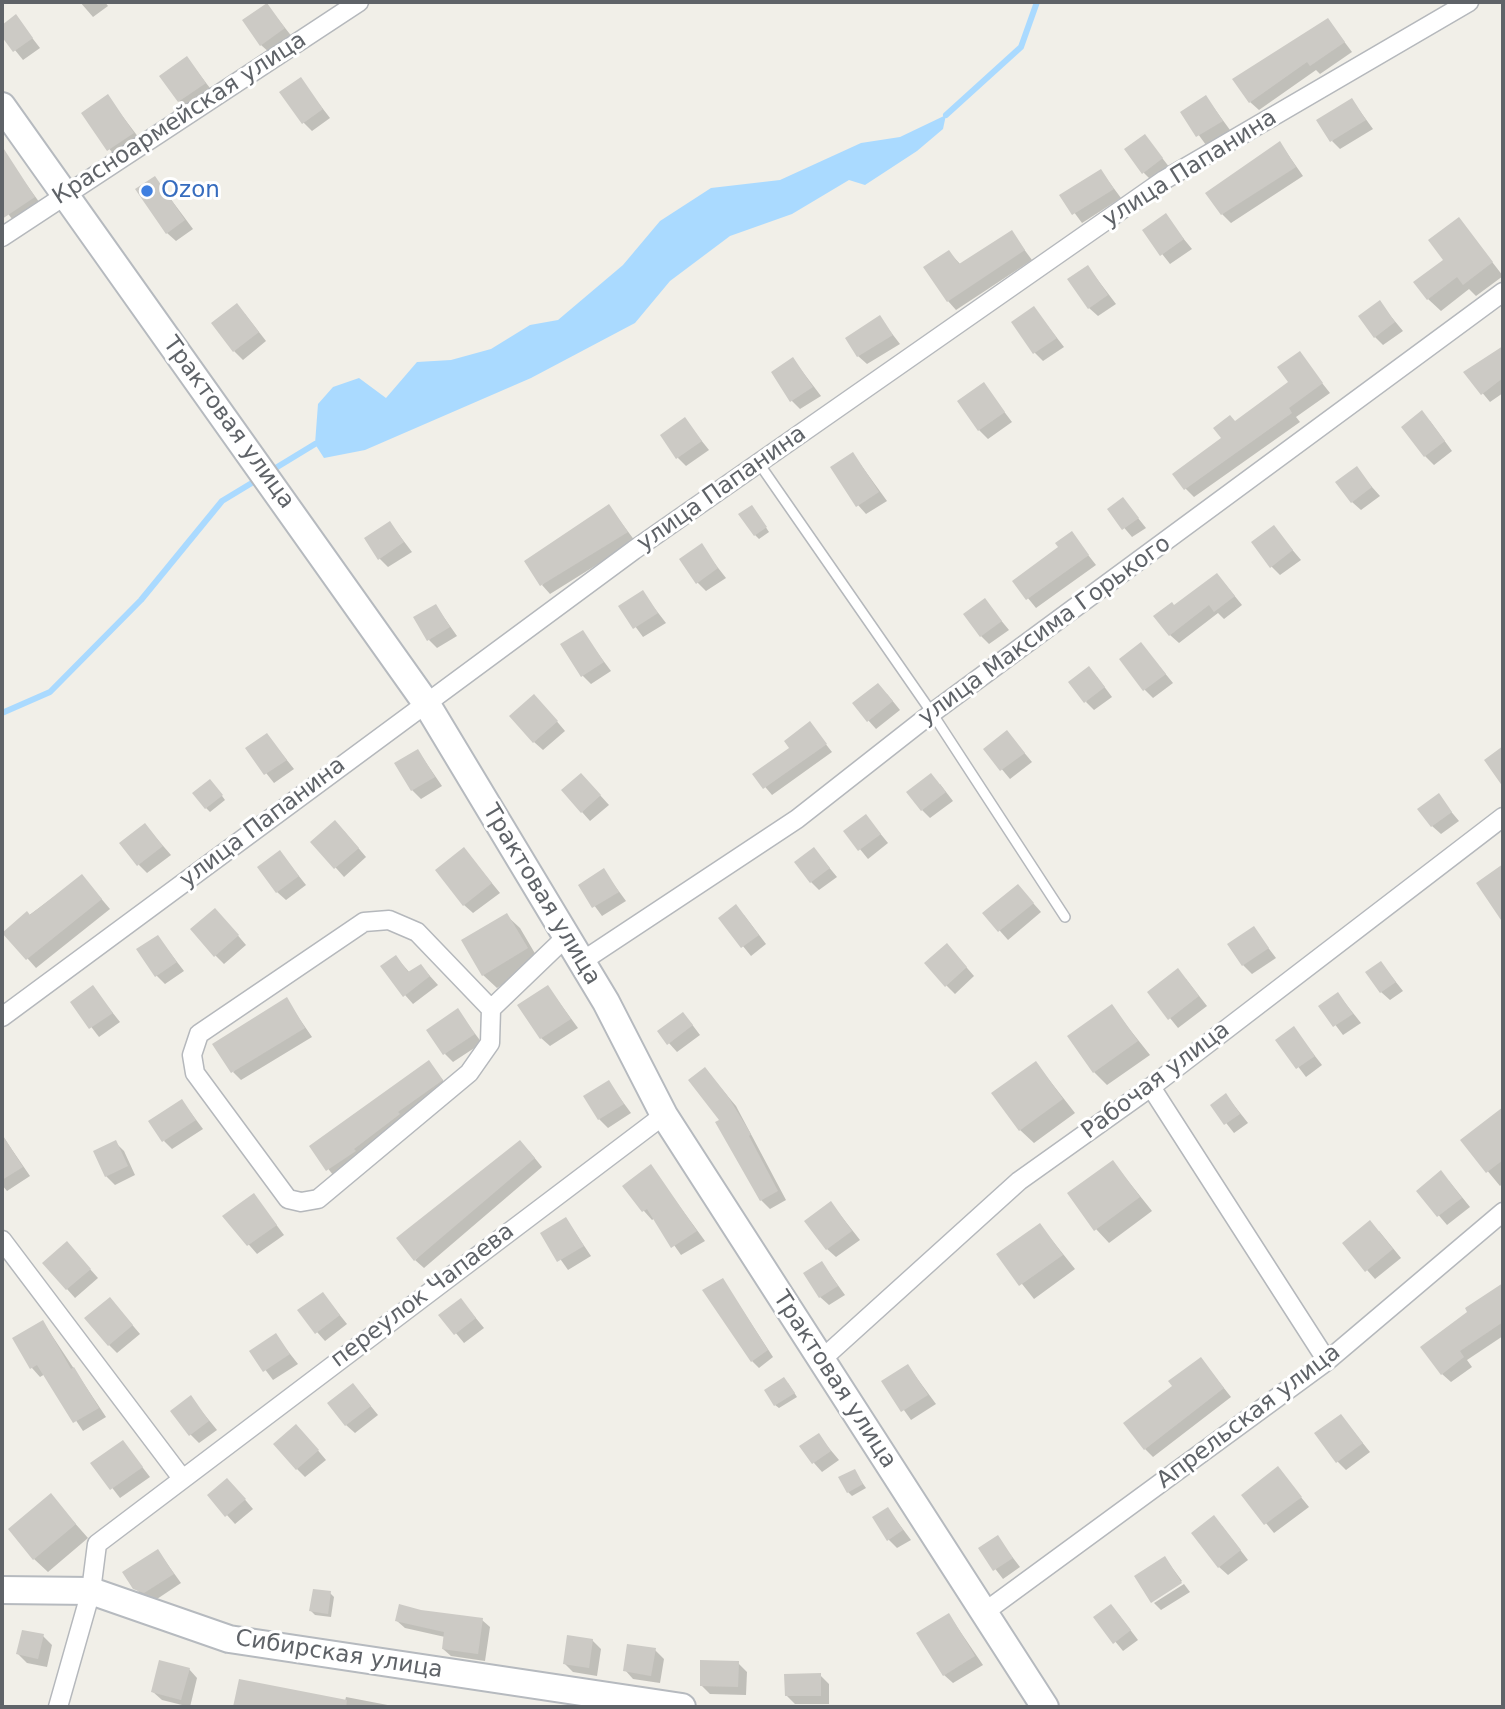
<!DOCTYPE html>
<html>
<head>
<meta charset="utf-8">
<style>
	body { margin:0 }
	#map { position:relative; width:1505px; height:1709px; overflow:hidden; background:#f1efe8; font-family:"DejaVu Sans",sans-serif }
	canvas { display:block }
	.frame { position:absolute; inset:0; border:4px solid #5f6368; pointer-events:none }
</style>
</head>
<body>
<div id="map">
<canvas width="1505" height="1709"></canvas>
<div class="frame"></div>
</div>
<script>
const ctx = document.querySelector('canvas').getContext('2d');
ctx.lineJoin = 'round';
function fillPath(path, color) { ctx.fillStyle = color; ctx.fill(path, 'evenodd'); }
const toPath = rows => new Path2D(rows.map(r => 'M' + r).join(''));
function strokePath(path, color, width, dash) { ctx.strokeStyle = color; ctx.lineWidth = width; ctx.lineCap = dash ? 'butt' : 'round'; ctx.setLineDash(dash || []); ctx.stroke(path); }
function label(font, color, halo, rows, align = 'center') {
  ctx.font = font + ' "DejaVu Sans",sans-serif'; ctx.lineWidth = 6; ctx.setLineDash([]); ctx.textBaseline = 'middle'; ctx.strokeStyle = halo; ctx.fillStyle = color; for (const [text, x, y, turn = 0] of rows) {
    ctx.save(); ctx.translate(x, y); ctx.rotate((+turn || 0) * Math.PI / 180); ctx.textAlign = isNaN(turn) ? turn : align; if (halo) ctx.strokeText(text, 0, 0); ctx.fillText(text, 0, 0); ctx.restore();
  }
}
const water = toPath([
	[946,115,943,129,917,151,865,185,849,180,792,214,730,236,670,281,635,323,531,378,365,450,324,458,315,444,318,404,333,387,359,378,386,398,417,362,451,360,491,349,530,325,558,320,623,265,660,221,711,188,780,180,861,143,900,137]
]);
const shadow = toPath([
	[80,2,105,2,108,6,93,17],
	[267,5,293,38,270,53,261,45],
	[16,17,40,48,23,60,2,34,2,27],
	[1328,20,1352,52,1320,74,1316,70,1259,110,1250,102],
	[187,58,213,92,188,110,179,101],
	[300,79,330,118,312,131,303,122],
	[108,97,142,142,117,159,83,114],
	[1206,97,1230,130,1206,145,1182,112],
	[1352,100,1373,129,1340,149,1332,141],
	[1145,136,1170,168,1152,181,1144,173],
	[1280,143,1303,176,1231,223,1222,214],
	[9,160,42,206,16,224,2,206,2,165],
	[1101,171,1121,198,1082,223,1062,196],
	[155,178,193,229,176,241,167,233],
	[1165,216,1192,249,1170,264,1144,231],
	[1459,219,1503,276,1476,296,1469,289,1441,311,1428,299],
	[1012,233,1032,260,956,310,948,301,949,252,961,265],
	[1088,267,1116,304,1098,316,1089,308],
	[1379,302,1403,331,1383,345,1375,337],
	[1034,308,1064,347,1043,361,1035,353],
	[245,314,266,341,243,360,234,351],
	[880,318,900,344,867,364,858,356],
	[1503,348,1503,393,1490,402,1465,372],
	[1299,354,1330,393,1296,417,1300,422,1194,497,1185,488,1236,423,1290,383],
	[793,359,821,396,800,409,792,401],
	[984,385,1012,422,988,439,979,430],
	[685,420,709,450,686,466,678,458],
	[1430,421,1452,451,1434,465,1425,456],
	[853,454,887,501,866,514,858,505],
	[1356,469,1380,496,1361,510,1352,502],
	[1123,499,1146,528,1132,537,1109,510],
	[609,506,635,541,550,594,542,585],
	[755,511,769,532,759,539,755,535],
	[390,523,412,552,388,567,379,558],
	[1273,527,1301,560,1280,575,1271,566],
	[1071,533,1096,565,1036,608,1014,581,1061,547],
	[701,546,726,578,706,591,697,582],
	[1225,584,1242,605,1224,619,1218,613,1179,643,1170,635,1174,607],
	[642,592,666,623,643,637,621,607],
	[985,601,1009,630,989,644,981,636],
	[436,606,457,636,437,648,429,640],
	[582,632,611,671,591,684,582,675],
	[1141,644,1173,683,1153,698,1145,690],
	[1097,677,1112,697,1094,710,1086,702],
	[887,694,900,710,876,729,868,720],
	[543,705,565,731,543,750,534,742],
	[810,724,832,752,772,795,755,775,791,748],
	[1007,732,1032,762,1010,779,985,749],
	[267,735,294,769,274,783,247,749],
	[418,751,442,786,421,799,412,790],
	[590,784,609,805,590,821,582,812],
	[940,784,953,801,930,818,922,810],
	[214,785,225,800,210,812,206,808],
	[1438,796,1459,821,1441,834,1432,826],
	[866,816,888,843,868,859,846,832],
	[145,825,171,855,147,873,139,865],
	[344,831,366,857,344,877,313,842],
	[464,849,500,893,473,913,464,905],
	[814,849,837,877,819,890,811,882],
	[280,852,306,885,286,900,277,892],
	[604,871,626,901,602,916,580,886],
	[82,876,110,909,36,968,5,933],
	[1026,895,1041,912,1008,940,985,914],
	[506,915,520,928,540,962,497,988,483,975],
	[744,915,766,944,751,956,720,918],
	[224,919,246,945,224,964,215,955],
	[1254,929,1276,958,1252,974,1243,965],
	[158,937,184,971,165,984,156,975],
	[955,954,974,976,955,994,946,985],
	[396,957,410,973,421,966,438,985,413,1004,405,995],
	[1381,963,1403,991,1390,1000,1381,992],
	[1186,979,1207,1006,1178,1028,1149,992],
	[548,987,578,1028,550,1046,541,1038],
	[93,988,120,1022,99,1037,72,1002],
	[1338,994,1361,1023,1343,1035,1321,1006],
	[286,999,312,1037,241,1080,233,1072],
	[1112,1007,1150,1055,1107,1085,1094,1072],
	[458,1011,482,1043,453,1062,445,1054],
	[691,1023,700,1035,677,1052,659,1032],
	[1294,1029,1322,1065,1306,1077,1278,1040],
	[429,1063,450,1089,336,1179,311,1146],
	[1036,1063,1075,1113,1034,1143,1020,1130],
	[705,1069,736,1106,786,1200,770,1209,761,1200,722,1121],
	[609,1083,631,1113,608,1128,599,1119],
	[1226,1095,1248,1123,1234,1133,1212,1105],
	[182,1101,203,1129,172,1149,164,1141],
	[1503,1109,1503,1183,1500,1186,1462,1140],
	[2,1135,30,1176,7,1191,2,1185],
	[115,1142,124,1151,135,1175,115,1185,106,1176],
	[529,1151,542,1167,424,1268,415,1260],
	[1113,1162,1152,1211,1109,1243,1096,1229],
	[651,1167,705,1241,681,1255,655,1218,652,1220,644,1211,625,1186],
	[1449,1181,1470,1207,1447,1225,1418,1191],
	[254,1195,284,1235,257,1254,224,1216],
	[831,1203,860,1240,836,1257,827,1249],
	[566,1219,591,1256,568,1270,542,1233],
	[1040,1225,1075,1269,1034,1299,999,1255],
	[1379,1231,1401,1258,1375,1279,1367,1270],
	[75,1252,98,1278,75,1298,67,1289],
	[822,1263,845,1295,829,1305,820,1297],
	[723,1280,773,1357,759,1368,752,1361],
	[1503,1285,1503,1336,1467,1360,1472,1367,1451,1382,1442,1374,1470,1312,1468,1309],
	[323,1294,347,1324,325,1341,317,1332],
	[461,1300,484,1328,464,1343,441,1315],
	[118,1308,140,1334,117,1353,109,1345],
	[43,1322,106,1417,83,1431,45,1374,40,1377,32,1368],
	[276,1336,298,1364,273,1380,252,1352],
	[1201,1359,1231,1397,1153,1457,1145,1449,1174,1386],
	[908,1366,936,1404,911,1420,884,1382],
	[788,1383,797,1397,779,1408,775,1405],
	[361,1394,378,1415,355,1433,346,1425],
	[191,1398,217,1430,199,1443,190,1434],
	[1341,1416,1370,1452,1346,1470,1337,1461],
	[305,1435,326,1460,305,1477,297,1469],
	[818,1435,839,1460,822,1472,814,1463],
	[123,1442,150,1477,120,1498,93,1463],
	[1278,1469,1309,1507,1274,1533,1243,1495],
	[854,1471,866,1488,852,1496,848,1492],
	[236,1489,253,1509,235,1524,209,1495],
	[51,1496,88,1538,48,1572,34,1559],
	[888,1509,911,1540,897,1548,889,1540],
	[1222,1526,1248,1560,1228,1575,1219,1567],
	[997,1537,1020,1567,1003,1579,980,1549],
	[158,1551,181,1583,154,1601,144,1597,135,1588],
	[1165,1558,1182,1581,1152,1600],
	[1184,1584,1190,1592,1161,1610,1154,1603],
	[330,1593,334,1597,331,1617,315,1615,311,1611],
	[420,1611,482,1620,490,1627,485,1661,451,1656,443,1649,445,1637,405,1628,397,1621],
	[949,1615,983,1665,953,1683,944,1675],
	[1119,1615,1138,1640,1123,1651,1096,1618],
	[43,1636,52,1645,47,1667,27,1663,18,1654],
	[592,1640,601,1649,597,1676,573,1672,564,1663],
	[655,1650,664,1659,660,1683,633,1679,625,1670],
	[738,1663,747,1672,746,1695,710,1694,701,1685],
	[189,1669,197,1678,190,1707,162,1700,153,1692],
	[820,1675,829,1684,829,1704,795,1704,786,1695],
	[240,1681,345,1701,346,1697,398,1707,235,1707]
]);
const stream = toPath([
	[946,115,1021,47,1037,2],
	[269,472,315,444],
	[2,713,50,692,141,600,222,501,260,478]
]);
const building = toPath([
	[267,3,285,28,260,46,242,20],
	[16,14,33,38,13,52,2,37,2,25],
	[1328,18,1345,42,1310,66,1307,62,1249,103,1232,79],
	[187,56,206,83,178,102,159,76],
	[301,77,323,109,302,124,279,92],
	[108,94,134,133,107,151,81,113],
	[1206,95,1223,121,1196,137,1180,112],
	[1352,98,1366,120,1330,142,1316,120],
	[1145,134,1163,158,1142,174,1124,149],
	[1280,141,1296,167,1221,215,1205,193],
	[2,146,35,197,2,219],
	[1101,169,1114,189,1072,215,1059,195],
	[155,176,185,220,166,234,135,189],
	[1166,213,1184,239,1160,256,1142,230],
	[1459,217,1493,262,1463,285,1457,277,1427,300,1413,282,1443,260,1428,240],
	[1012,230,1025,250,947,302,923,267,949,250,959,264],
	[1088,265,1108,295,1088,309,1067,279],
	[1380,300,1395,322,1374,338,1358,316],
	[237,303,259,332,233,352,211,323],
	[1034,306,1057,338,1033,354,1011,322],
	[880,315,893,335,857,357,845,338],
	[1503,346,1503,378,1481,395,1463,372],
	[1300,351,1323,383,1289,408,1292,413,1184,490,1172,474,1221,438,1213,428,1230,415,1235,421,1288,382,1277,367],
	[793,357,813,387,790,402,771,372],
	[984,382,1005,412,978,431,957,401],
	[1422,410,1445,441,1424,457,1401,427],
	[685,417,702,441,676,459,660,435],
	[853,452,879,492,856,507,830,467],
	[1357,466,1372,487,1351,503,1335,482],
	[1123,497,1139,518,1122,530,1107,509],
	[609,504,628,532,540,586,524,561],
	[752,505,767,527,754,536,738,514],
	[390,521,404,542,378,560,364,538],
	[1274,525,1293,550,1270,568,1251,542],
	[1072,531,1089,555,1026,600,1012,581,1058,547,1055,543],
	[702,543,718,568,696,584,679,559],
	[1217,573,1235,596,1214,612,1209,605,1169,636,1153,616,1172,602,1174,605],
	[643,590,658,613,633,629,618,606],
	[985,598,1002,621,980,637,963,614],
	[436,604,450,627,427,641,413,617],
	[583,630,604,662,581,677,560,644],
	[1141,642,1166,674,1143,691,1119,659],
	[1089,666,1105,687,1084,703,1068,682],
	[878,683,893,701,867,722,852,703],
	[534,694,558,721,533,743,509,716],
	[810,721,827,744,763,789,752,774,789,748,784,741],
	[1007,730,1025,753,1000,771,983,749],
	[267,733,287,760,264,775,245,748],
	[1503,746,1503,787,1484,760],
	[418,749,435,777,411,791,394,763],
	[581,773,601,795,581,813,561,790],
	[931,773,946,792,921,811,906,792],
	[210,779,223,795,205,809,192,793],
	[1439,793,1452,812,1431,827,1417,809],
	[866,814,881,834,858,851,843,831],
	[335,820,359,848,334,869,310,842],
	[145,823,163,846,137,866,119,843],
	[464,847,492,883,463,906,435,870],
	[814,847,830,868,810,883,794,862],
	[280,850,299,876,276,893,257,867],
	[1503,864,1503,923,1476,883],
	[604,868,619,892,592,908,578,885],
	[82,874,102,899,26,960,2,933,27,911,30,915],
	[1018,884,1034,903,998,932,982,913],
	[736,904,759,935,741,948,718,918],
	[215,908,239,935,214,957,190,929],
	[507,913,528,948,482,976,461,940],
	[1254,926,1269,948,1242,966,1227,944],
	[158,935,177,962,155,977,136,949],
	[947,943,967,967,945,987,924,963],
	[396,955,408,972,421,964,430,976,403,997,380,966],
	[1381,961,1396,982,1380,993,1365,972],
	[1178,968,1199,996,1168,1020,1147,992],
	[93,985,113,1013,89,1029,70,1002],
	[548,985,571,1019,540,1039,517,1005],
	[1338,992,1353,1014,1333,1027,1318,1006],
	[287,997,305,1028,231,1073,212,1044],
	[1112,1004,1138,1041,1093,1073,1067,1036],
	[458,1008,475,1034,443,1055,426,1030],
	[683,1012,693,1025,667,1045,657,1031],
	[1294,1026,1315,1056,1296,1069,1275,1040],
	[429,1060,443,1080,398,1112,400,1114,354,1149,356,1151,326,1171,309,1146],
	[1036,1061,1063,1099,1019,1131,991,1093],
	[705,1067,727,1095,751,1134,749,1136,778,1191,760,1201,715,1122,719,1120,688,1080],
	[609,1080,624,1104,598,1120,583,1096],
	[1226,1093,1240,1114,1224,1125,1210,1105],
	[182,1099,196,1120,162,1142,148,1121],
	[1503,1107,1503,1160,1486,1173,1460,1140],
	[2,1134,23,1167,2,1180],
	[116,1140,128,1166,105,1177,93,1151],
	[520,1140,535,1158,414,1261,396,1238],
	[1113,1160,1140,1197,1094,1231,1067,1193],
	[651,1164,697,1231,671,1248,647,1209,642,1212,622,1186],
	[1441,1170,1462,1198,1437,1217,1416,1191],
	[254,1193,277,1225,247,1246,222,1216],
	[831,1201,852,1231,826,1250,804,1221],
	[566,1217,584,1246,557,1262,540,1233],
	[1370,1220,1393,1249,1365,1272,1342,1243],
	[1040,1223,1063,1255,1019,1286,996,1254],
	[67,1241,91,1269,66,1290,42,1263],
	[822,1261,838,1286,819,1298,803,1273],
	[723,1278,768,1350,751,1362,702,1290],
	[1503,1283,1503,1322,1460,1351,1464,1357,1441,1375,1420,1347,1467,1312,1465,1308],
	[323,1292,340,1315,315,1334,297,1310],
	[110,1297,133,1325,108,1346,84,1318],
	[461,1298,476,1318,454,1335,438,1315],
	[43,1320,71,1369,74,1367,99,1408,73,1423,37,1365,30,1369,12,1338],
	[276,1333,290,1354,263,1372,249,1351],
	[1201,1357,1224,1388,1144,1450,1123,1423,1172,1386,1168,1381],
	[908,1364,928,1395,901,1412,881,1381],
	[784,1377,795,1393,774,1406,764,1390],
	[353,1383,371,1406,345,1426,327,1403],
	[191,1395,209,1421,189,1436,170,1411],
	[1341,1414,1363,1443,1336,1463,1314,1433],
	[296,1424,319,1450,296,1470,273,1444],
	[819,1433,831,1451,812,1464,799,1446],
	[123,1440,143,1467,110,1490,90,1463],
	[1278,1466,1302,1497,1264,1525,1241,1495],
	[855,1469,863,1484,847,1493,838,1477],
	[227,1478,246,1499,225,1517,207,1495],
	[51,1493,76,1524,33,1560,8,1529],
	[888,1507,903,1530,887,1541,872,1517],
	[1214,1515,1241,1550,1218,1568,1191,1533],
	[998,1535,1013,1558,993,1571,978,1548],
	[158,1549,174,1574,144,1593,133,1589,122,1572],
	[1165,1556,1182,1583,1151,1603,1134,1576],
	[313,1589,331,1591,328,1614,309,1611],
	[399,1604,421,1610,483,1618,478,1654,442,1649,444,1632,395,1621],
	[1111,1604,1131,1630,1113,1644,1093,1617],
	[949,1613,975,1656,943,1676,916,1633],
	[22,1630,44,1634,38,1659,16,1654],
	[567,1635,593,1639,589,1668,563,1664],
	[627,1644,656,1648,651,1676,623,1671],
	[159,1660,190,1668,181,1700,151,1692],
	[700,1660,739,1661,738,1687,700,1686],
	[821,1673,821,1696,785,1696,784,1674],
	[239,1679,347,1700,346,1707,233,1707]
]);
const lane = toPath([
	[758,462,932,713,1065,917]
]);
const street = toPath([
	[2,237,359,2],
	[389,920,417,932,491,1009,490,1043,469,1073,318,1199,301,1202,288,1199,195,1073,192,1055,199,1034,364,922,389,920],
	[581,962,797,819,932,713,1503,292],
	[491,1009,566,937],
	[2,1017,634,550,1164,180,1469,2],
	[1151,1087,1327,1361],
	[2,1240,181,1477],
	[821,1360,1019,1181,1151,1087,1503,817],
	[986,1611,1327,1361,1503,1212],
	[58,1707,91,1591,97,1544,664,1115]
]);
const secondary = toPath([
	[2,106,426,703,606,1002,664,1115,1045,1707],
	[2,1590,91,1591,229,1639,682,1707]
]);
const markers = [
	[147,191,7,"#3f7fe0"]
];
const streetNames = [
	["Красноармейская улица",180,119,-33],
	["улица Папанина",1190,169,-32],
	["Трактовая улица",228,423,54],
	["улица Папанина",722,489,-35],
	["улица Максима Горького",1045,631,-36],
	["улица Папанина",263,823,-37],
	["Трактовая улица",541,895,59],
	["Рабочая улица",1156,1081,-37],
	["переулок Чапаева",423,1296,-37],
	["Трактовая улица",834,1380,57],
	["Апрельская улица",1249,1417,-37],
	["Сибирская улица",339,1655,9]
];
const shopNames = [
	["Ozon",161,191]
];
fillPath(water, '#aadaff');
fillPath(shadow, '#0003');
strokePath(stream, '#aadaff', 6);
fillPath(building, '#cccac5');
strokePath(lane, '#b5b8bc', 12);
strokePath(street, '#b5b8bc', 21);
strokePath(secondary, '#b6babf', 30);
strokePath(lane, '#fff', 9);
strokePath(street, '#fff', 18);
strokePath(secondary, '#fff', 26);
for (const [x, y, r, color] of markers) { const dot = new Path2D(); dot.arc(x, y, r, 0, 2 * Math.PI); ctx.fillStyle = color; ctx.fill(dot); strokePath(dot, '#fff', 2.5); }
label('23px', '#5f6368', '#fff', streetNames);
label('23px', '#366cbe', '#fff', shopNames, 'left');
</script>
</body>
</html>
